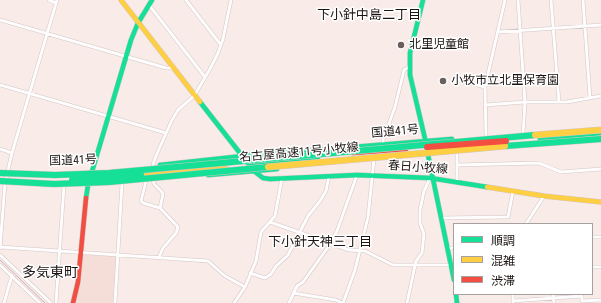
<!DOCTYPE html>
<html>
<head>
<meta charset="utf-8">
<style>
	body { margin:0 }
	#map { position:relative; width:601px; height:303px; overflow:hidden; background:#f9ebe8; font-family:"Roboto Condensed","Noto Sans JP",sans-serif }
	canvas { display:block }
	.legend { position:absolute; left:453px; top:223px; width:140px; height:72px; box-sizing:border-box; background:#fff; border:1px solid #a4a1a0; margin:0; padding:5px 7px; list-style:none; font-size:12px; color:#1b1412 }
	.legend li { display:flex; align-items:center; gap:8px; height:20px }
	.legend b { width:20px; border:1px solid #a4a1a0 }
</style>
</head>
<body>
<div id="map">
<canvas width="601" height="303"></canvas>
<ul class="legend">
<li><b style="height:5px;background:#16e098"></b>順調</li>
<li><b style="height:5px;background:#ffcf43"></b>混雑</li>
<li><b style="height:5px;background:#f24e42"></b>渋滞</li>
</ul>
</div>
<script>
const ctx = document.querySelector('canvas').getContext('2d');
ctx.lineJoin = 'round';
function fillPath(path, color) { ctx.fillStyle = color; ctx.fill(path, 'evenodd'); }
const toPath = rows => new Path2D(rows.map(r => 'M' + r).join(''));
function strokePath(path, color, width, dash) { ctx.strokeStyle = color; ctx.lineWidth = width; ctx.lineCap = dash ? 'butt' : 'round'; ctx.setLineDash(dash || []); ctx.stroke(path); }
function label(font, color, halo, rows, align = 'center') {
  ctx.font = font + ' "Roboto Condensed","Noto Sans JP",sans-serif'; ctx.lineWidth = 3; ctx.setLineDash([]); ctx.textBaseline = 'middle'; ctx.strokeStyle = halo; ctx.fillStyle = color; for (const [text, x, y, turn = 0] of rows) {
    ctx.save(); ctx.translate(x, y); ctx.rotate((+turn || 0) * Math.PI / 180); ctx.textAlign = isNaN(turn) ? turn : align; if (halo) ctx.strokeText(text, 0, 0); ctx.fillText(text, 0, 0); ctx.restore();
  }
}
const built = toPath([
	[85,254,115,256,117,257,114,303,75,303,81,281,83,255]
]);
const stream = toPath([
	[0,260,45,303]
]);
const street = toPath([
	[49,0,56,3],
	[186,0,221,45],
	[518,0,525,102,523,134],
	[551,0,559,102],
	[583,0,590,98],
	[149,5,205,77],
	[0,20,166,68,173,68],
	[498,32,601,25],
	[454,79,485,87],
	[0,85,166,133],
	[485,105,525,102,567,102,601,96],
	[486,136,485,87,505,0],
	[383,144,383,140,395,107,404,70,410,66],
	[0,149,12,153],
	[457,152,457,182],
	[457,165,539,163,561,172,601,169],
	[153,166,154,161,159,149,172,120,178,110,194,96,210,69,218,53,223,39,231,0],
	[153,180,154,184,161,191,163,194,160,208],
	[146,181,141,201,143,203,160,208,178,227,176,233,163,248,159,257],
	[441,218,508,217,513,191],
	[270,222,349,250,365,251,393,265,449,265,454,268],
	[526,224,544,196],
	[592,237,601,237],
	[0,247,208,261,225,276,245,287],
	[0,248,5,183,12,153,57,0],
	[448,248,454,248],
	[0,255,51,303],
	[0,265,40,303],
	[592,267,601,267],
	[250,273,265,278,271,274,276,266,288,255,308,216,320,201,326,191,329,176],
	[293,293,336,300,342,303],
	[513,294,513,302],
	[553,294,554,303],
	[513,301,582,296,582,301,601,300],
	[4,303,12,275],
	[56,303,64,186],
	[115,303,122,183],
	[234,303,245,287,256,261,261,232,275,216,282,178],
	[289,303,297,286,303,282,331,243,337,231,357,175],
	[343,303,355,270,368,217,374,159],
	[407,303,416,261,422,253,424,234,420,223,420,210,424,191,430,178]
]);
const fast = toPath([
	[423,0,410,53,410,75,426,143],
	[200,102,254,171,263,178,270,179,357,175,430,178,487,187],
	[540,139,601,133],
	[427,150,454,280],
	[249,160,253,163,318,157],
	[160,165,243,156,452,139],
	[208,175,277,169],
	[86,198,88,185,131,40,138,23,152,0],
	[456,294,457,303]
]);
const slow = toPath([
	[121,0,200,102],
	[145,174,223,168,230,170],
	[487,187,544,196,601,202]
]);
const jam = toPath([
	[353,153,406,149],
	[73,303,78,282,86,198]
]);
const fastBridge = toPath([
	[505,146,601,139],
	[0,173,55,175,109,173,535,135],
	[72,180,141,175],
	[0,181,54,184,109,182,268,167]
]);
const slowBridge = toPath([
	[535,135,601,130],
	[268,167,505,146]
]);
const jamBridge = toPath([
	[427,147,506,141]
]);
const markers = [
	[401,45,4,"#695f5d"],
	[443,81,4,"#695f5d"]
];
const poiNames = [
	["北里児童館",409,45],
	["小牧市立北里保育園",451,81]
];
const streetNames = [
	["国道41号",395,132,-5],
	["名古屋高速11号小牧線",299,153,-5],
	["国道41号",73,161,-2],
	["春日小牧線",418,168,4]
];
const neighbourhoodNames = [
	["下小針中島二丁目",369,16],
	["下小針天神三丁目",320,243]
];
const quarterNames = [
	["多気東町",50,273]
];
fillPath(built, '#f6ded8');
strokePath(stream, '#cfaeb7', 1);
strokePath(street, '#d1c7c5', 4);
strokePath(fast, '#d1c7c5', 5.5);
strokePath(slow, '#d1c7c5', 5.5);
strokePath(jam, '#d1c7c5', 5.5);
strokePath(street, '#fefcfc', 3);
strokePath(fast, '#16e098', 4.5);
strokePath(slow, '#ffcf43', 4.5);
strokePath(jam, '#f24e42', 4.5);
strokePath(fastBridge, '#d1c7c5', 7, []);
strokePath(slowBridge, '#d1c7c5', 7, []);
strokePath(jamBridge, '#d1c7c5', 7, []);
strokePath(fastBridge, '#16e098', 6);
strokePath(slowBridge, '#ffcf43', 6);
strokePath(jamBridge, '#f24e42', 6);
for (const [x, y, r, color] of markers) { const dot = new Path2D(); dot.arc(x, y, r, 0, 2 * Math.PI); ctx.fillStyle = color; ctx.fill(dot); strokePath(dot, '#fff', 1.5); }
label('12px', '#1b1412', '#fff', poiNames, 'left');
label('12px', '#1b1412', '#fff', streetNames);
label('13px', '#1b1412', '#fff', neighbourhoodNames);
label('14px', '#1b1412', '#fff', quarterNames);
</script>
</body>
</html>
